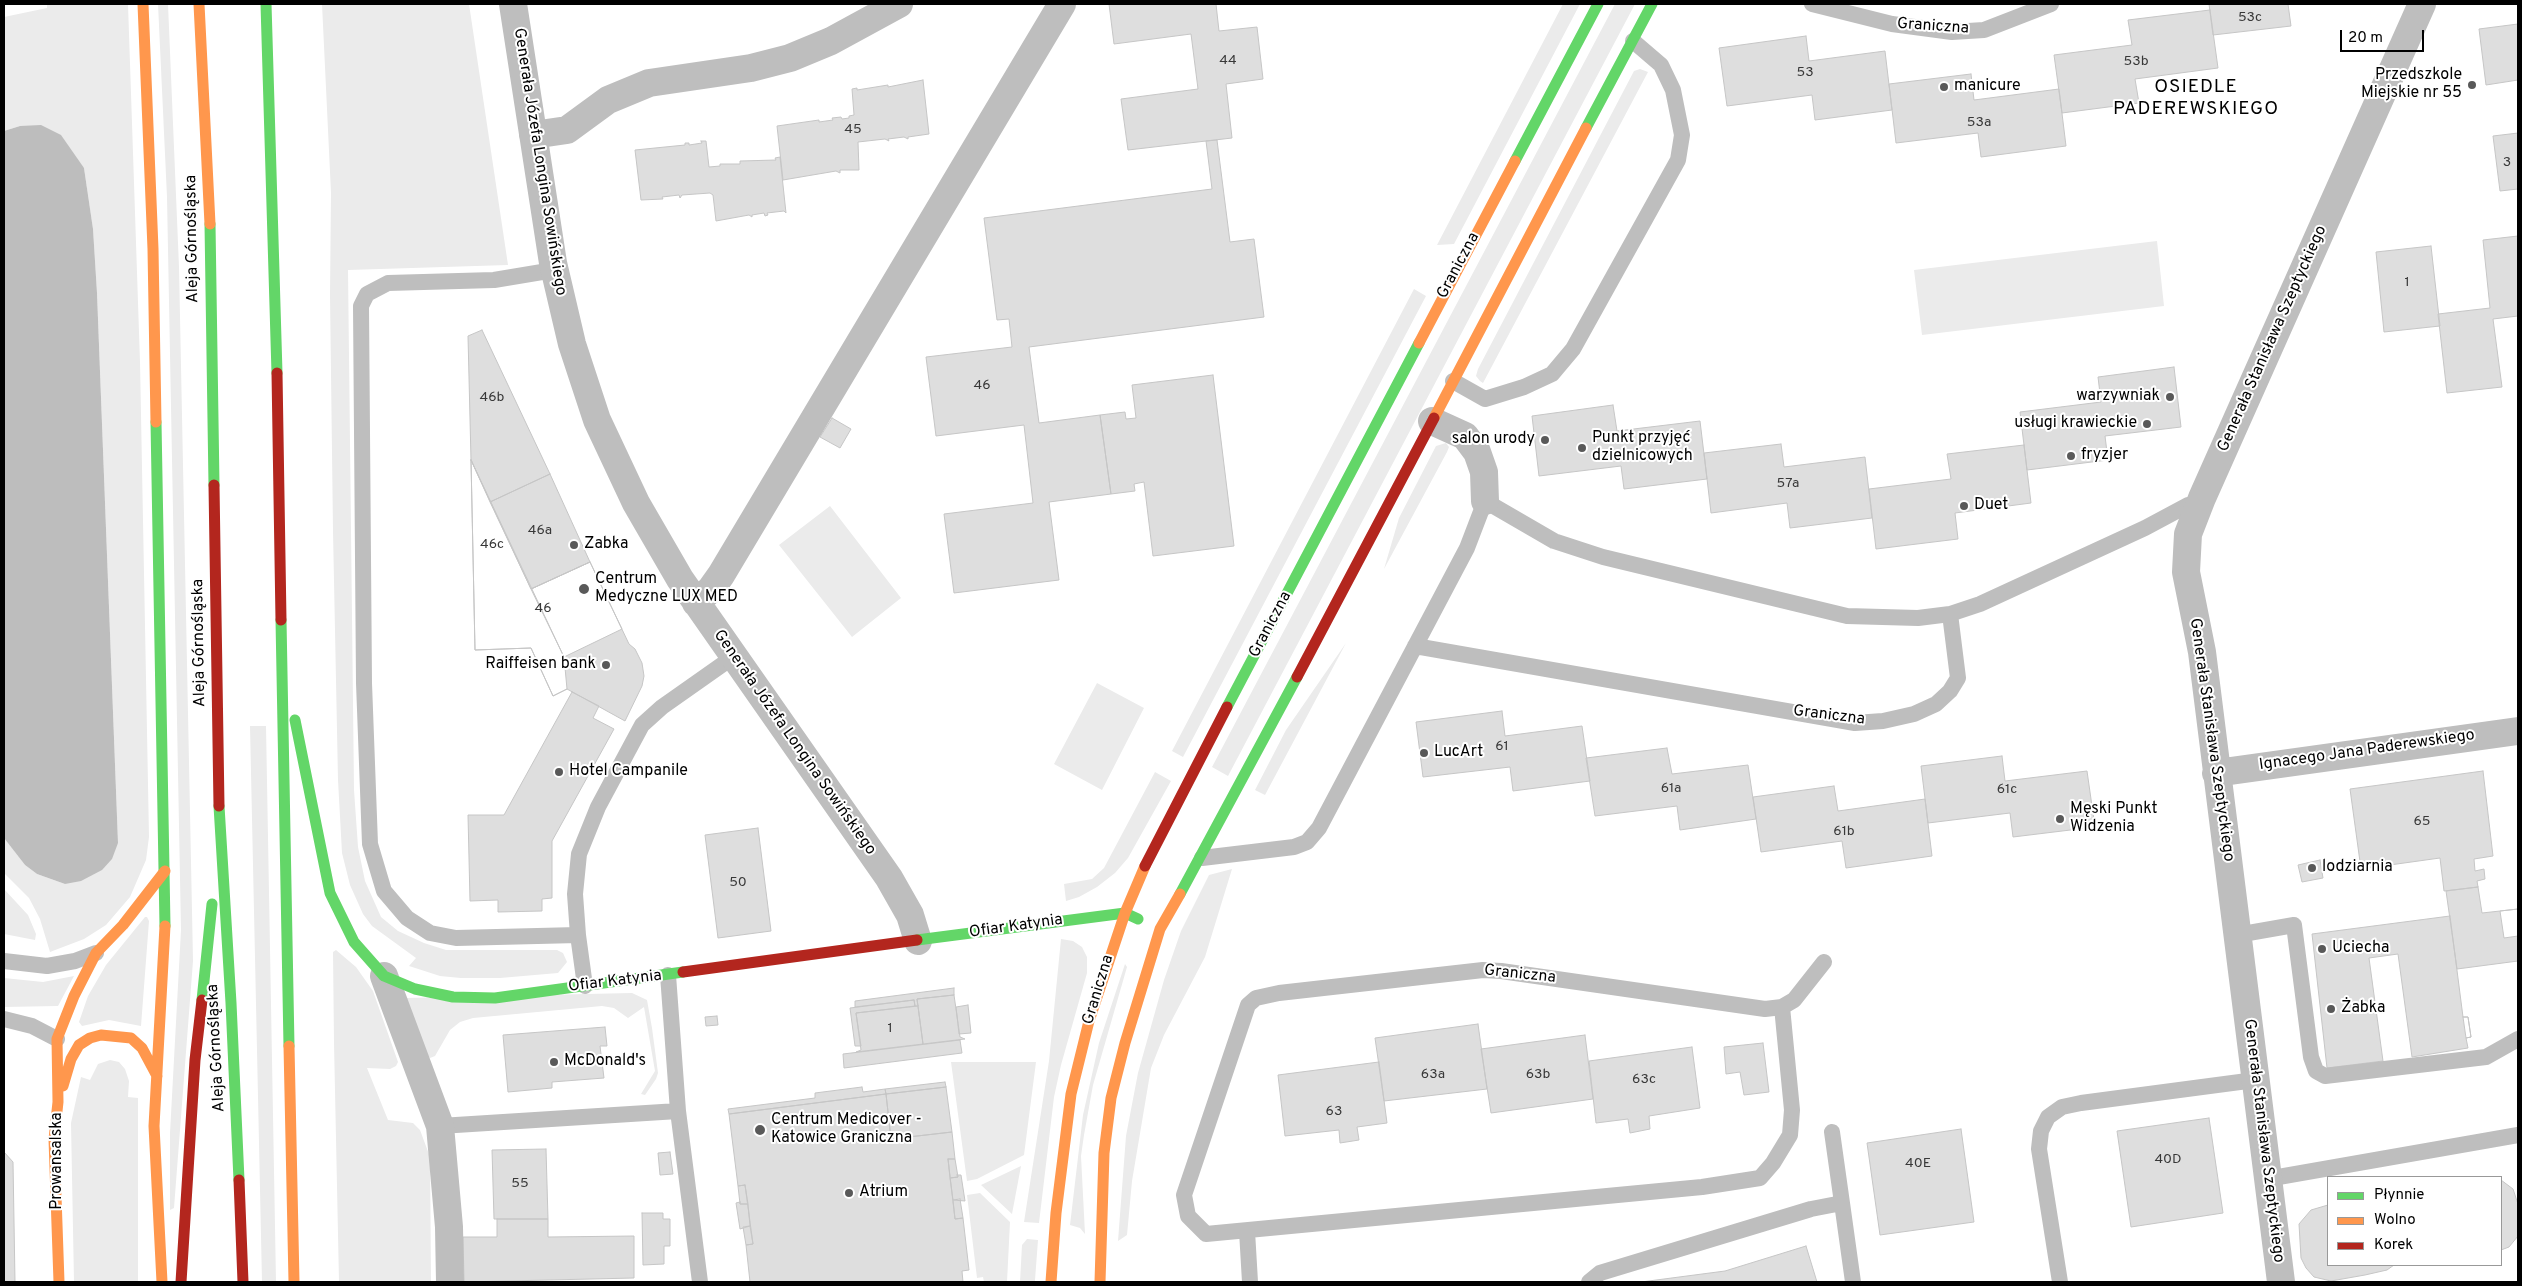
<!DOCTYPE html>
<html>
<head>
<meta charset="utf-8">
<style>
	body { margin:0 }
	#map { position:relative; width:2522px; height:1286px; overflow:hidden; background:#fff; font-family:Overpass,sans-serif }
	canvas { display:block }
	.frame { position:absolute; inset:0; border:5px solid #000; pointer-events:none }
	.legend { position:absolute; left:2327px; top:1176px; width:175px; height:90px; box-sizing:border-box; background:#fff; border:1px solid #999; margin:0; padding:6px 9px; list-style:none; font-size:15px; color:#000 }
	.legend li { display:flex; align-items:center; gap:10px; height:25px }
	.legend b { width:25px; border:1px solid #999 }
	.scale { position:absolute; left:2340px; top:30px; width:84px; height:22px; box-sizing:border-box; border:2px solid #000; border-top:0; padding-left:6px; font-size:15px; line-height:18px; white-space:nowrap; color:#000; -webkit-text-stroke:4px #fff; paint-order:stroke }
</style>
</head>
<body>
<div id="map">
<canvas width="2522" height="1286"></canvas>
<div class="frame"></div>
<ul class="legend">
<li><b style="height:6px;background:#63d668"></b>Płynnie</li>
<li><b style="height:6px;background:#ff974d"></b>Wolno</li>
<li><b style="height:6px;background:#b3261e"></b>Korek</li>
</ul>
<div class="scale">20 m</div>
</div>
<script>
const ctx = document.querySelector('canvas').getContext('2d');
ctx.lineJoin = 'round';
function fillPath(path, color) { ctx.fillStyle = color; ctx.fill(path, 'evenodd'); }
const toPath = rows => new Path2D(rows.map(r => 'M' + r).join(''));
function strokePath(path, color, width, dash) { ctx.strokeStyle = color; ctx.lineWidth = width; ctx.lineCap = dash ? 'butt' : 'round'; ctx.setLineDash(dash || []); ctx.stroke(path); }
function label(font, color, halo, rows, align = 'center') {
  ctx.font = font + ' Overpass,sans-serif'; ctx.lineWidth = 4; ctx.setLineDash([]); ctx.textBaseline = 'middle'; ctx.strokeStyle = halo; ctx.fillStyle = color; for (const [text, x, y, turn = 0] of rows) {
    ctx.save(); ctx.translate(x, y); ctx.rotate((+turn || 0) * Math.PI / 180); ctx.textAlign = isNaN(turn) ? turn : align; if (halo) ctx.strokeText(text, 0, 0); ctx.fillText(text, 0, 0); ctx.restore();
  }
}
const green = toPath([
	[47,4,128,4,140,362,149,837,146,860,130,897,106,925,84,939,50,952,40,919,29,898,4,873,4,838,25,865,37,874,65,884,118,843,97,293,93,229,84,168,20,126,4,131,4,17,47,8],
	[158,4,168,4,179,267,193,961,174,1208,170,1210,170,1133,181,930,167,197],
	[322,4,469,4,508,265,348,270,354,790,358,847,365,881,381,917,398,931,424,943,446,950,557,950,563,953,567,962,558,973,500,978,461,978,440,976,409,966,416,958,372,926,363,914,350,885,342,853,338,780,333,531,330,295,331,193],
	[1563,4,1580,4,1454,244,1437,245],
	[1615,4,1635,4,1228,776,1212,767],
	[1640,69,1648,72,1483,383,1480,381,1476,376,1478,369,1634,71],
	[2157,241,2164,306,1922,335,1914,270],
	[1414,289,1426,296,1183,757,1172,751],
	[1446,443,1449,447,1447,452,1384,569,1399,518,1436,446],
	[830,506,901,598,852,637,779,545],
	[1346,643,1265,795,1255,790,1286,730],
	[1097,683,1144,708,1102,790,1054,764],
	[250,726,266,726,276,1282,262,1282],
	[1155,772,1171,781,1128,858,1115,873,1097,887,1079,897,1066,901,1064,884,1092,879,1104,868],
	[1232,869,1205,957,1164,1035,1151,1068,1132,1181,1127,1235,1118,1241,1126,1136,1138,1073,1164,980,1181,931,1209,875],
	[4,889,28,915,36,934,35,940,4,934],
	[145,917,147,917,149,921,141,1026,109,1020,82,1026,79,1022,88,996,106,965],
	[1061,939,1073,941,1082,947,1087,957,1087,973,1061,1065,1054,1097,1039,1223,1024,1222,1049,1061],
	[336,950,356,967,373,991,398,1062,396,1066,390,1069,367,1068,388,1120,413,1123,420,1130,430,1157,431,1282,339,1282,334,1043,333,952],
	[1125,964,1127,967,1093,1085,1084,1135,1081,1156,1085,1234,1080,1228,1070,1225,1083,1115,1099,1043],
	[74,976,58,1006,4,1007,4,978,43,982],
	[632,993,647,1000,652,1028,658,1073,656,1079,645,1095,641,1094,655,1071,644,1007,628,1018,614,1008,602,1006,473,1018,460,1022,450,1030,435,1056,430,1058,425,1054,405,998],
	[110,1060,119,1062,125,1069,129,1081,128,1097,138,1098,138,1282,74,1282,71,1123,81,1077,90,1080,98,1064],
	[951,1062,1036,1062,1024,1155,977,1179,967,1181],
	[1021,1166,1012,1214,981,1185],
	[980,1193,1010,1222,1007,1282,984,1282,983,1277,977,1278,967,1195],
	[1027,1239,1038,1240,1035,1280,1035,1282,1020,1282,1022,1245]
]);
const water = toPath([
	[41,125,61,135,84,168,93,229,97,293,118,843,112,859,102,870,81,881,65,884,37,874,25,865,4,838,4,131,20,126]
]);
const building = toPath([
	[1109,4,1216,4,1219,31,1257,27,1263,79,1226,84,1232,138,1128,150,1121,99,1198,89,1191,34,1114,44,1109,4],
	[2209,4,2288,4,2291,26,2213,35,2209,4],
	[2210,10,2218,68,2135,79,2139,103,2062,113,2054,55,2132,45,2128,20,2210,10],
	[2518,24,2518,80,2486,85,2479,29,2518,24],
	[1806,36,1809,61,1885,51,1892,110,1815,120,1812,95,1727,106,1719,48,1806,36],
	[1971,74,1974,100,2059,89,2066,146,1981,157,1978,133,1896,143,1889,84,1971,74],
	[923,80,929,134,908,137,908,139,904,137,888,139,889,141,885,139,858,142,859,170,840,170,840,173,836,171,783,180,777,126,819,120,819,122,833,120,832,118,841,117,842,119,849,118,849,116,854,115,852,89,857,88,857,90,888,85,888,87,923,80],
	[2518,133,2518,189,2500,191,2493,136,2518,133],
	[1217,140,1230,242,1254,239,1264,317,1029,347,1039,423,1100,415,1111,494,1049,502,1059,580,954,593,944,514,1033,503,1024,425,936,436,926,357,1012,347,1009,319,997,320,984,218,1212,189,1206,141,1217,140],
	[701,141,706,141,709,167,720,166,720,164,740,164,740,161,776,160,775,158,780,157,786,213,784,211,767,213,768,215,765,216,764,213,752,215,752,217,749,215,716,221,713,195,710,193,682,195,680,198,679,195,662,197,663,199,641,200,635,150,685,145,685,143,689,143,689,145,702,143,701,141],
	[2518,236,2518,316,2493,319,2502,387,2447,393,2438,314,2490,308,2483,240,2518,236],
	[2431,246,2440,326,2384,332,2376,252,2431,246],
	[482,330,550,474,490,502,471,460,468,336,482,330],
	[2174,367,2181,427,2105,436,2108,460,2027,470,2020,412,2101,402,2098,377,2174,367],
	[1213,375,1234,546,1153,556,1144,482,1134,484,1135,491,1111,494,1100,415,1125,412,1126,419,1136,418,1132,385,1213,375],
	[1613,405,1617,431,1700,421,1707,479,1624,489,1621,466,1539,476,1532,416,1613,405],
	[832,418,851,429,840,448,820,437,832,418],
	[1781,444,1784,467,1865,457,1872,518,1790,528,1787,503,1711,513,1704,453,1781,444],
	[2024,445,2031,503,1955,513,1958,539,1876,549,1869,489,1951,479,1947,454,2024,445],
	[471,460,531,589,590,562,629,644,635,649,642,663,644,676,642,686,625,721,567,689,553,696,531,648,475,650,471,460],
	[471,460,564,657,567,689,553,696,531,648,475,650,471,460],
	[550,474,590,562,531,589,490,502,550,474],
	[590,562,622,629,564,657,531,589,590,562],
	[572,692,599,706,593,718,614,729,552,841,552,898,542,899,542,911,498,912,498,900,470,901,468,815,504,815,572,692],
	[1502,711,1505,736,1582,726,1590,781,1513,791,1510,767,1423,777,1416,722,1502,711],
	[1667,748,1672,774,1748,765,1756,819,1680,830,1677,806,1595,816,1586,758,1667,748],
	[2002,756,2005,781,2087,771,2095,827,2013,837,2010,813,1928,823,1921,766,2002,756],
	[2483,771,2493,856,2474,859,2475,871,2484,869,2485,879,2477,881,2478,887,2444,891,2440,858,2361,869,2350,789,2483,771],
	[1834,786,1838,811,1925,799,1932,856,1846,868,1842,841,1761,852,1753,797,1834,786],
	[758,828,771,931,718,938,705,835,758,828],
	[2320,860,2323,878,2302,882,2298,865,2320,860],
	[2478,887,2482,913,2518,909,2518,961,2457,969,2446,891,2478,887],
	[2518,909,2518,936,2504,938,2500,911,2518,909],
	[2450,916,2463,1017,2468,1017,2471,1037,2466,1038,2468,1048,2412,1057,2398,954,2369,958,2383,1061,2327,1068,2312,934,2450,916],
	[954,988,954,995,917,999,918,1006,915,1006,914,1000,855,1007,855,1001,954,988],
	[954,995,960,1037,965,1039,923,1044,917,999,954,995],
	[914,1000,915,1006,856,1013,861,1046,855,1046,850,1008,914,1000],
	[968,1005,971,1033,959,1034,956,1007,968,1005],
	[918,1006,923,1044,856,1052,861,1050,856,1013,918,1006],
	[717,1016,718,1025,706,1026,705,1017,717,1016],
	[2463,1017,2468,1017,2471,1037,2466,1038,2463,1017],
	[1478,1024,1487,1089,1384,1101,1375,1038,1478,1024],
	[605,1027,607,1046,600,1046,604,1078,552,1082,552,1088,508,1092,503,1035,605,1027],
	[1585,1035,1593,1099,1491,1113,1481,1049,1585,1035],
	[960,1040,962,1053,844,1068,843,1054,960,1040],
	[1763,1043,1769,1092,1744,1095,1740,1072,1726,1074,1724,1047,1763,1043],
	[1692,1047,1700,1108,1649,1116,1650,1129,1630,1133,1628,1119,1596,1123,1589,1061,1692,1047],
	[1379,1062,1387,1123,1357,1127,1359,1140,1340,1143,1339,1130,1285,1136,1278,1075,1379,1062],
	[945,1082,946,1087,886,1094,885,1089,945,1082],
	[862,1087,863,1092,885,1089,886,1094,729,1114,728,1109,815,1098,815,1093,862,1087],
	[946,1087,952,1132,891,1139,886,1094,946,1087],
	[886,1094,891,1139,952,1132,955,1159,948,1159,955,1219,963,1218,969,1270,962,1271,963,1282,750,1282,746,1245,753,1244,745,1185,738,1186,729,1114,886,1094],
	[2209,1118,2223,1213,2131,1227,2117,1131,2209,1118],
	[1961,1129,1974,1222,1880,1235,1867,1143,1961,1129],
	[546,1149,548,1219,494,1219,492,1150,546,1149],
	[4,1152,13,1162,15,1282,4,1282,4,1152],
	[670,1152,673,1174,660,1175,658,1153,670,1152],
	[948,1159,955,1159,958,1177,950,1178,948,1159],
	[957,1175,961,1175,965,1201,953,1200,950,1178,958,1177,957,1175],
	[2501,1180,2513,1189,2518,1204,2518,1236,2509,1247,2501,1250,2501,1180],
	[745,1185,748,1204,740,1204,738,1186,745,1185],
	[960,1199,963,1218,955,1219,953,1200,960,1199],
	[740,1202,740,1204,748,1204,750,1226,740,1229,736,1203,740,1202],
	[2328,1205,2328,1265,2394,1265,2387,1270,2365,1275,2331,1281,2314,1277,2306,1268,2301,1258,2299,1224,2311,1210,2328,1205],
	[642,1213,663,1213,663,1219,670,1219,670,1246,664,1246,664,1264,643,1265,642,1213],
	[497,1219,548,1219,548,1237,634,1236,634,1278,464,1282,463,1237,497,1237,497,1219],
	[750,1226,753,1244,746,1245,743,1227,750,1226],
	[1806,1246,1817,1282,1641,1282,1725,1271,1806,1246]
]);
const lane = toPath([
	[1812,4,1892,24,1952,32,1984,30,2051,4],
	[554,270,494,280,388,283,367,294,361,306,364,683,370,844,384,891,407,918,430,933,456,938,578,935],
	[1453,381,1485,399,1524,387,1552,374,1573,349,1678,160,1682,135,1673,90,1661,65,1633,41],
	[1415,646,1855,723,1883,721,1914,714,1936,704,1950,691,1958,678,1950,614],
	[1202,858,1294,847,1307,842,1319,828,1467,548,1485,501,1554,541,1603,557,1847,616,1918,618,1950,614,1980,604,2145,528,2188,505],
	[2237,935,2294,925,2311,1057,2316,1071,2325,1076,2486,1057,2518,1039],
	[4,961,47,966,75,961,96,953],
	[668,975,678,1111,700,1282],
	[585,986,578,935,575,894,579,854,598,807,642,725,662,707,733,657],
	[1782,1007,1792,1110,1790,1135,1773,1163,1760,1178,1702,1187,1206,1234,1188,1216,1184,1195,1248,1005,1256,998,1279,993,1483,970,1501,971,1765,1009,1782,1007,1794,1000,1824,962],
	[4,1019,32,1026,57,1039],
	[440,1126,678,1111],
	[1832,1132,1842,1203],
	[2267,1179,2518,1135],
	[1247,1231,1250,1282],
	[1589,1282,1600,1273,1811,1209,1842,1203,1853,1282],
	[2060,1282,2039,1149,2041,1131,2048,1117,2062,1107,2081,1103,2255,1080]
]);
const street = toPath([
	[513,4,553,263,572,344,597,420,636,503,680,579,889,878,910,915,918,941],
	[533,135,567,130,608,100,649,83,751,68,790,58,831,41,899,4],
	[1432,421,1465,436,1477,452,1484,472,1485,501],
	[696,603,711,589,721,575,1062,4],
	[2216,773,2518,731],
	[384,976,440,1126,449,1227,450,1282],
	[2281,1282,2202,652,2186,572,2188,534,2202,498,2422,4]
]);
const fast = toPath([
	[266,4,277,373],
	[1586,128,1652,4],
	[1515,161,1598,4],
	[210,224,214,485],
	[156,422,165,926],
	[281,620,289,1046],
	[1227,707,1419,343],
	[295,720,330,893,354,942,384,976],
	[219,806,231,1003,239,1180],
	[1180,894,1297,677],
	[917,940,1125,913,1138,919],
	[384,976,415,989,453,997,495,998,683,972],
	[202,1000,212,904]
]);
const slow = toPath([
	[143,4,153,249,156,422],
	[199,4,210,224],
	[1419,343,1515,161],
	[1434,418,1586,128],
	[289,1046,294,1282],
	[63,1086,71,1059,79,1045,90,1038,101,1035,131,1038,142,1048,157,1076],
	[59,1282,54,1139,58,1102,57,1039,74,996,96,953,123,925,165,871],
	[162,1282,154,1126,165,926],
	[1051,1282,1056,1213,1071,1094,1089,1021,1125,913,1145,866],
	[1100,1282,1104,1153,1111,1098,1125,1043,1160,929,1180,894]
]);
const jam = toPath([
	[277,373,281,620],
	[214,485,219,806],
	[1297,677,1434,418],
	[1145,866,1227,707],
	[683,972,917,940],
	[239,1180,243,1282],
	[181,1282,195,1060,202,1000]
]);
const markers = [
	[2472,85,5,"#595959"],
	[1944,87,5,"#595959"],
	[2170,397,5,"#595959"],
	[2147,424,5,"#595959"],
	[1545,440,5,"#595959"],
	[1582,448,5,"#595959"],
	[2071,456,5,"#595959"],
	[1964,506,5,"#595959"],
	[574,545,5,"#595959"],
	[584,589,6,"#595959"],
	[606,665,5,"#595959"],
	[1424,753,5,"#595959"],
	[559,772,5,"#595959"],
	[2060,819,5,"#595959"],
	[2312,868,5,"#595959"],
	[2322,949,5,"#595959"],
	[2331,1009,5,"#595959"],
	[554,1062,5,"#595959"],
	[760,1130,6,"#595959"],
	[849,1193,5,"#595959"]
];
const numberNames = [
	["53c",2250,18],
	["44",1228,61],
	["53b",2136,62],
	["53",1805,73],
	["53a",1979,123],
	["45",853,130],
	["3",2507,163],
	["1",2407,283],
	["46",982,386],
	["46b",492,398],
	["57a",1788,484],
	["46a",540,531],
	["46c",492,545],
	["46",543,609],
	["61",1502,747],
	["61a",1671,789],
	["61c",2007,790],
	["65",2422,822],
	["61b",1844,832],
	["50",738,883],
	["1",890,1029],
	["63a",1433,1075],
	["63b",1538,1075],
	["63c",1644,1080],
	["63",1334,1112],
	["40D",2168,1160],
	["40E",1918,1164],
	["55",520,1184]
];
const streetNames = [
	["Graniczna",1933,27,4],
	["Generała Józefa Longina Sowińskiego",539,162,81],
	["Aleja Górnośląska",193,239,-91],
	["Graniczna",1459,266,-62],
	["Generała Stanisława Szeptyckiego",2273,339,-66],
	["Graniczna",1271,625,-62],
	["Aleja Górnośląska",200,643,-91],
	["Graniczna",1829,716,7],
	["Generała Stanisława Szeptyckiego",2211,740,82],
	["Generała Józefa Longina Sowińskiego",794,743,55],
	["Ignacego Jana Paderewskiego",2367,751,-8],
	["Ofiar Katynia",1016,927,-8],
	["Graniczna",1520,975,6],
	["Ofiar Katynia",615,982,-7],
	["Graniczna",1099,990,-73],
	["Aleja Górnośląska",217,1048,-93],
	["Generała Stanisława Szeptyckiego",2263,1141,83],
	["Prowansalska",58,1161,-90]
];
const poiNames = [
	["Przedszkole",2462,76,"right"],
	["Miejskie nr 55",2462,94,"right"],
	["manicure",1954,87],
	["warzywniak",2160,397,"right"],
	["usługi krawieckie",2137,424,"right"],
	["Punkt przyjęć",1592,439],
	["dzielnicowych",1592,457],
	["salon urody",1535,440,"right"],
	["fryzjer",2081,456],
	["Duet",1974,506],
	["Zabka",584,545],
	["Centrum",595,580],
	["Medyczne LUX MED",595,598],
	["Raiffeisen bank",596,665,"right"],
	["LucArt",1434,753],
	["Hotel Campanile",569,772],
	["Męski Punkt",2070,810],
	["Widzenia",2070,828],
	["lodziarnia",2322,868],
	["Uciecha",2332,949],
	["Żabka",2341,1009],
	["McDonald's",564,1062],
	["Centrum Medicover -",771,1121],
	["Katowice Graniczna",771,1139],
	["Atrium",859,1193]
];
const quarterNames = [
	["OSIEDLE",2196,88],
	["PADEREWSKIEGO",2196,110]
];
fillPath(green, '#ebebeb');
fillPath(water, '#bdbdbd');
fillPath(building, '#dedede');
strokePath(building, '#c6c6c6', 1);
strokePath(lane, '#bebebe', 16);
strokePath(street, '#bebebe', 28);
strokePath(fast, '#63d668', 11);
strokePath(slow, '#ff974d', 11);
strokePath(jam, '#b3261e', 11);
for (const [x, y, r, color] of markers) { const dot = new Path2D(); dot.arc(x, y, r, 0, 2 * Math.PI); ctx.fillStyle = color; ctx.fill(dot); strokePath(dot, '#fff', 2); }
label('14px', '#383838', null, numberNames);
label('16px', '#000', '#fff', streetNames);
label('16px', '#000', '#fff', poiNames, 'left');
ctx.letterSpacing = '1px';
label('19px', '#000', '#fff', quarterNames);
ctx.letterSpacing = '0px';
</script>
</body>
</html>
